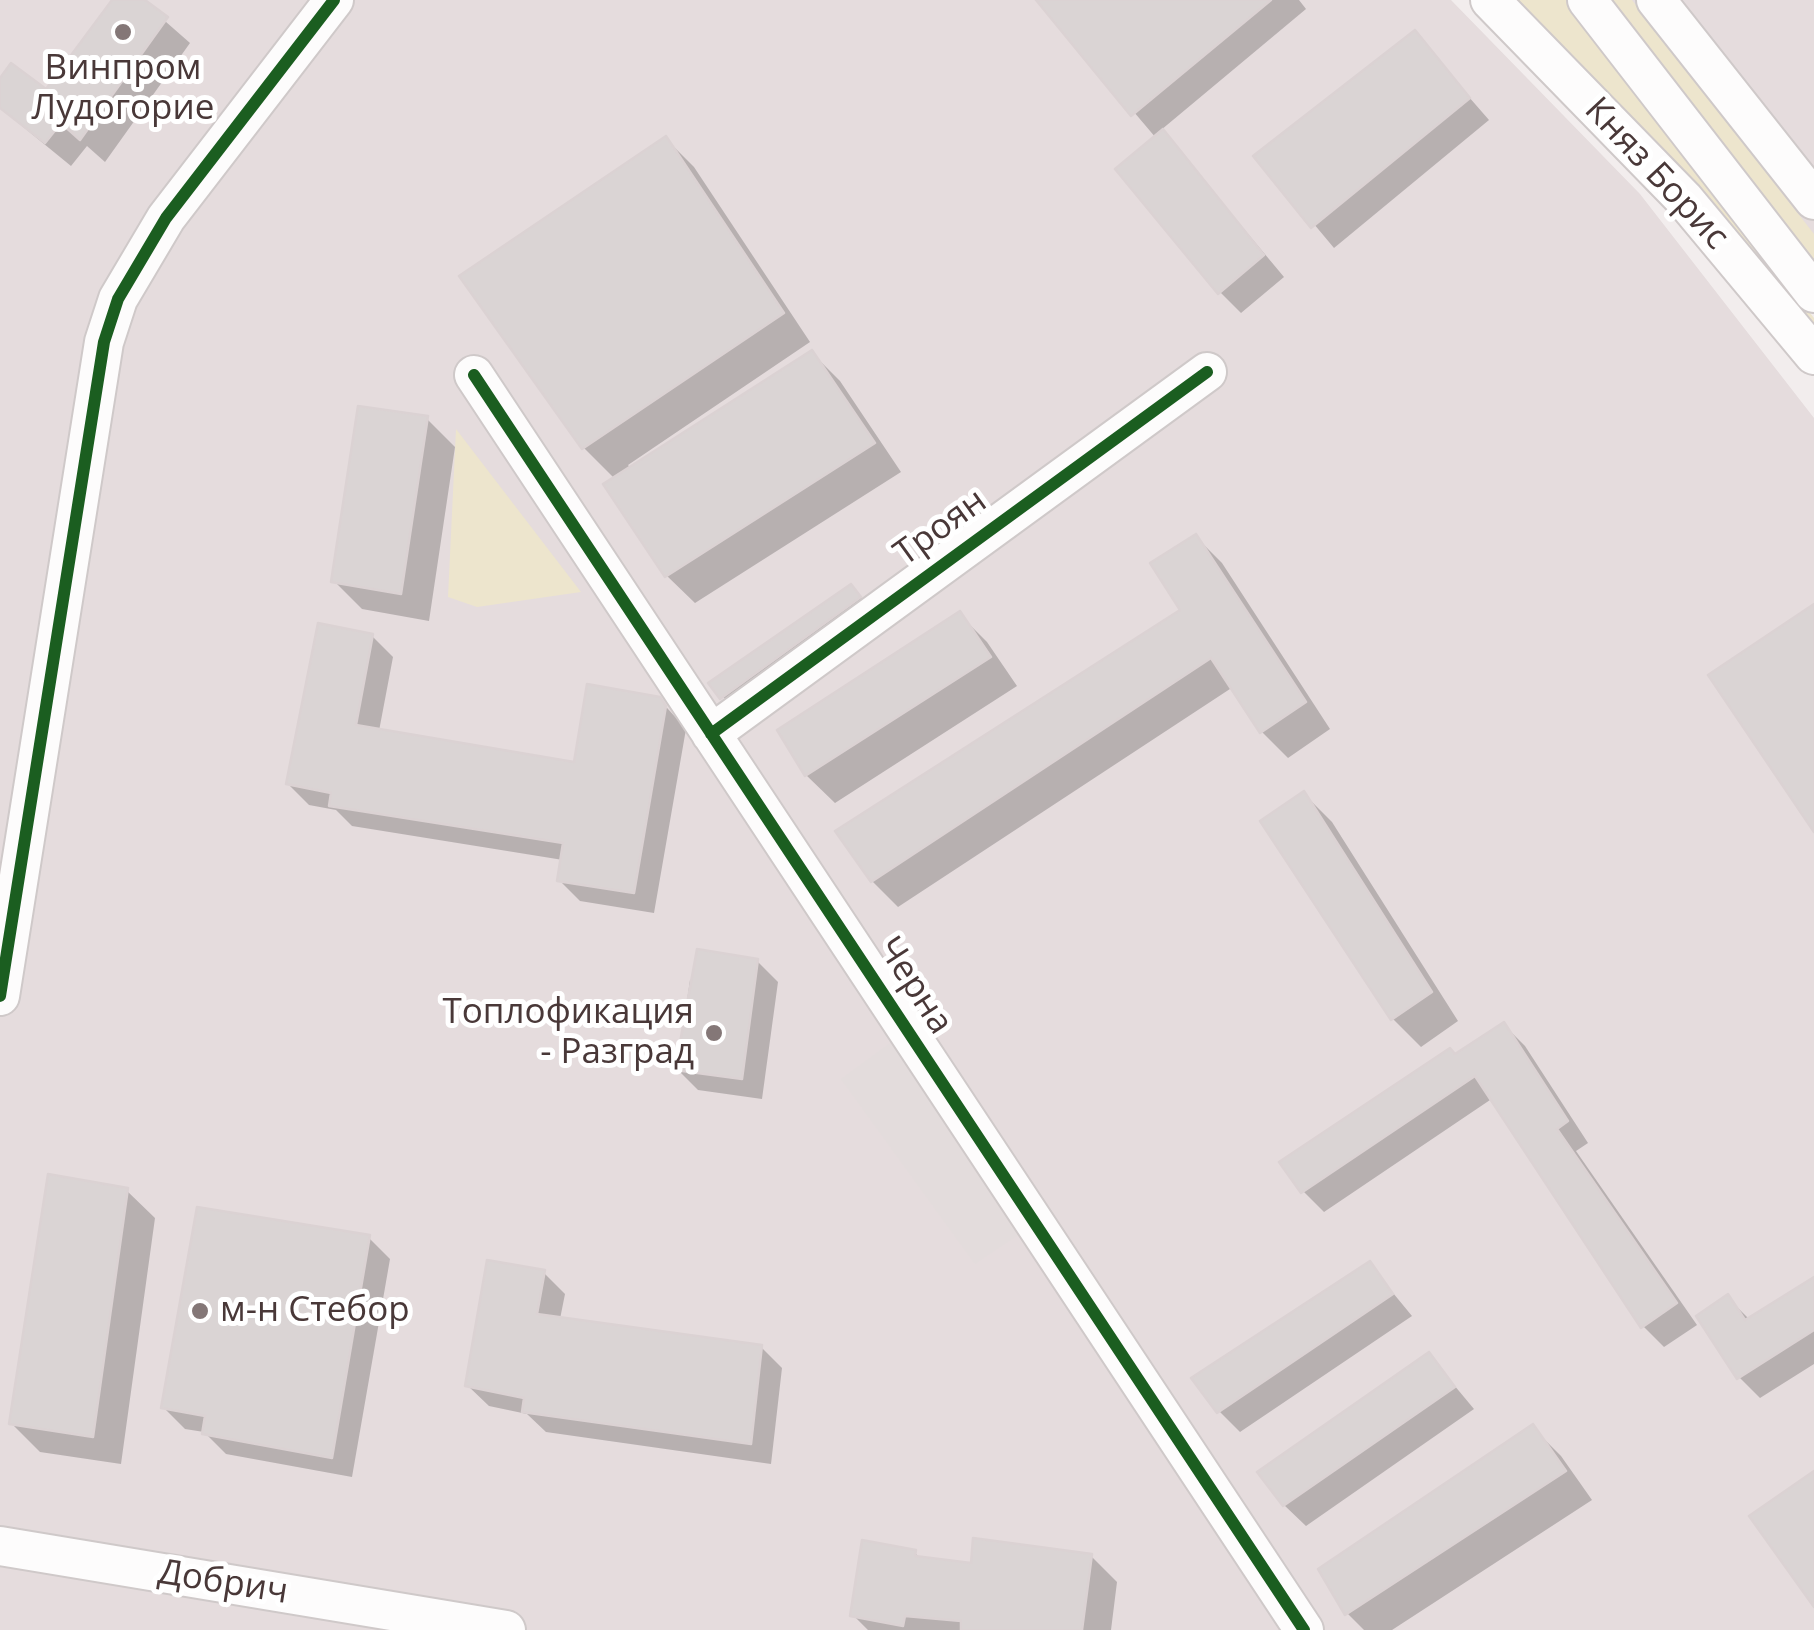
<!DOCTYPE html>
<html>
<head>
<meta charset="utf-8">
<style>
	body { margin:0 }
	canvas { display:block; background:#f2eded }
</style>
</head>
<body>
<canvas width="1814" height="1630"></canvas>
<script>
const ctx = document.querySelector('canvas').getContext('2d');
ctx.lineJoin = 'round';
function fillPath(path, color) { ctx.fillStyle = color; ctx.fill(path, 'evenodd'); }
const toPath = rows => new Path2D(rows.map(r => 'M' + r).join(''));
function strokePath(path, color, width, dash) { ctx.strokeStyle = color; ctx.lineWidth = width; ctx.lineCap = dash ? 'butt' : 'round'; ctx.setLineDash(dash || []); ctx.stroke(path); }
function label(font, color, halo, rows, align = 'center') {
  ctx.font = font + ' "Open Sans",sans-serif'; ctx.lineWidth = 10; ctx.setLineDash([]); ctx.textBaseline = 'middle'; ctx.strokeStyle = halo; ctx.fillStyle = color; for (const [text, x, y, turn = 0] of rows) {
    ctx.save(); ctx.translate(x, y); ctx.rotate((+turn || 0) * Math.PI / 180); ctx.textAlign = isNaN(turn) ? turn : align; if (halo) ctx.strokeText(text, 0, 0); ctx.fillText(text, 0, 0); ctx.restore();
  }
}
const industrial = toPath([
	[0,0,1451,0,1640,194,1814,418,1814,1630,0,1630],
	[1620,0,1814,0,1814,258]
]);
const green = toPath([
	[1514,0,1567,0,1814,318,1814,332],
	[1610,0,1632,0,1814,234,1814,265],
	[456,429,581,592,477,607,448,597]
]);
const parking = toPath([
	[893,1041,1021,1233,975,1264,841,1079]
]);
const shadow = toPath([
	[114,0,141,0,190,43,105,162,87,146,71,166,0,108,0,82,46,93],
	[1039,0,1299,0,1306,9,1161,130,1284,277,1241,313,1220,292,1156,138],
	[1414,34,1489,120,1334,248,1257,156],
	[666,139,694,167,810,342,628,465,631,469,812,353,840,381,901,472,695,603,666,575,615,479,584,448,462,276],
	[426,418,455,447,429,621,362,609,334,581],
	[1196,537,1222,563,1330,729,1288,758,1262,732,1233,687,898,907,872,881,1183,611],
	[851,588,872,609,743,719,711,683],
	[959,614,987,642,1017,686,835,803,806,775],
	[372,636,393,657,379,731,576,765,659,699,686,729,654,913,580,901,559,880,563,860,352,826,336,810,309,805,288,784],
	[1304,794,1332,822,1458,1021,1421,1047,1393,1019],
	[757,961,778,982,762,1099,698,1090,677,1069,690,980],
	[1504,1025,1525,1046,1588,1143,1576,1151,1697,1325,1664,1347,1643,1326,1493,1098,1324,1212,1303,1191,1456,1057],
	[126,1190,155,1218,121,1464,40,1452,12,1424],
	[369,1238,390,1259,352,1477,226,1454,204,1432,185,1429,164,1408],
	[1370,1265,1412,1316,1240,1432,1219,1411],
	[544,1273,565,1294,560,1319,761,1347,782,1368,771,1464,546,1432,527,1414,489,1406,467,1385],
	[1814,1280,1814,1364,1760,1398,1739,1377,1727,1297,1748,1318],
	[1429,1355,1474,1409,1306,1526,1284,1505],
	[1533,1428,1561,1456,1592,1500,1392,1630,1364,1630,1347,1613],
	[915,1553,922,1560,973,1566,1091,1556,1117,1582,1111,1630,868,1630,853,1615]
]);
const building = toPath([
	[112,0,145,0,168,17,80,140,61,123,45,143,0,108,0,78,11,63,46,89,112,0],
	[1036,0,1271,0,1131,116,1036,0],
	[1415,30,1470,98,1311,228,1253,156,1415,30],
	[1163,129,1264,255,1218,294,1115,169,1163,129],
	[666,136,784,313,582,449,459,276,666,136],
	[812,350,875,443,665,577,603,484,812,350],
	[358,406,428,416,401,594,331,582,358,406],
	[1196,534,1306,702,1260,733,1211,658,871,882,835,831,1180,610,1150,563,1196,534],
	[851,584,861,597,720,699,708,683,851,584],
	[1814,604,1814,832,1708,675,1814,604],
	[960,611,991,657,805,776,777,730,960,611],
	[318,623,373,634,356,725,574,762,587,684,660,697,666,706,634,893,557,881,563,843,329,806,331,793,286,784,318,623],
	[1304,791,1432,992,1391,1020,1260,821,1304,791],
	[697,949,758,959,742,1079,675,1070,697,949],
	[1504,1022,1568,1121,1557,1129,1677,1303,1641,1328,1475,1076,1301,1193,1279,1162,1450,1048,1455,1054,1504,1022],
	[48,1174,128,1188,93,1437,9,1424,48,1174],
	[197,1207,370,1235,332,1458,202,1434,205,1416,161,1408,197,1207],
	[487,1260,545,1270,537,1314,762,1345,751,1444,522,1412,524,1398,465,1386,487,1260],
	[1370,1261,1393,1294,1217,1413,1191,1378,1370,1261],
	[1814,1277,1814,1330,1737,1379,1696,1316,1728,1294,1745,1320,1814,1277],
	[1429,1352,1455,1387,1283,1506,1257,1472,1429,1352],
	[1533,1424,1566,1471,1345,1615,1318,1569,1533,1424],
	[1814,1471,1814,1607,1749,1516,1814,1471],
	[973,1538,1092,1554,1082,1630,961,1630,961,1621,905,1616,903,1626,850,1616,862,1540,916,1550,915,1556,971,1563,973,1538]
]);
const minor = toPath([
	[1490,0,1684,199,1814,355],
	[1587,0,1814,293],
	[1656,0,1814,200],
	[474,375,1304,1630],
	[711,734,1207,372],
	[0,996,104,342,118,299,166,218,334,0],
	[0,1546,506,1630]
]);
const cycleway = toPath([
	[474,375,1304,1630],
	[711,734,1207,372],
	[0,996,104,342,118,299,166,218,334,0]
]);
const markers = [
	[123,32,10,"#847777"],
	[714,1033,10,"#847777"],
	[200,1311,10,"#847777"]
];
const poiNames = [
	["Винпром",123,69],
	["Лудогорие",123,109],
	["Топлофикация",694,1013,"right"],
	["- Разград",694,1053,"right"],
	["м-н Стебор",220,1311,"left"]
];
const streetNames = [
	["Княз Борис",1656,174,47],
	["Троян",941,528,-36],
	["Черна",914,986,57],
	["Добрич",223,1583,9]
];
fillPath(industrial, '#e5dcdd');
fillPath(green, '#ede5cd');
fillPath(parking, '#e3dcdc');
fillPath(shadow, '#0003');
fillPath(building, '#dad4d4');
strokePath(building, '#dbd2d3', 2.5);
strokePath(minor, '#cfc9c9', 42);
strokePath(minor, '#fdfcfc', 38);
strokePath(cycleway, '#1b5e20', 12);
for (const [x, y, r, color] of markers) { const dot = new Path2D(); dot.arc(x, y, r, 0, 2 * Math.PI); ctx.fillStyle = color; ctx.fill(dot); strokePath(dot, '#fff', 4); }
label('35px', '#493838', '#fff', poiNames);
label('35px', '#493838', '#fff', streetNames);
</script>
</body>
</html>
